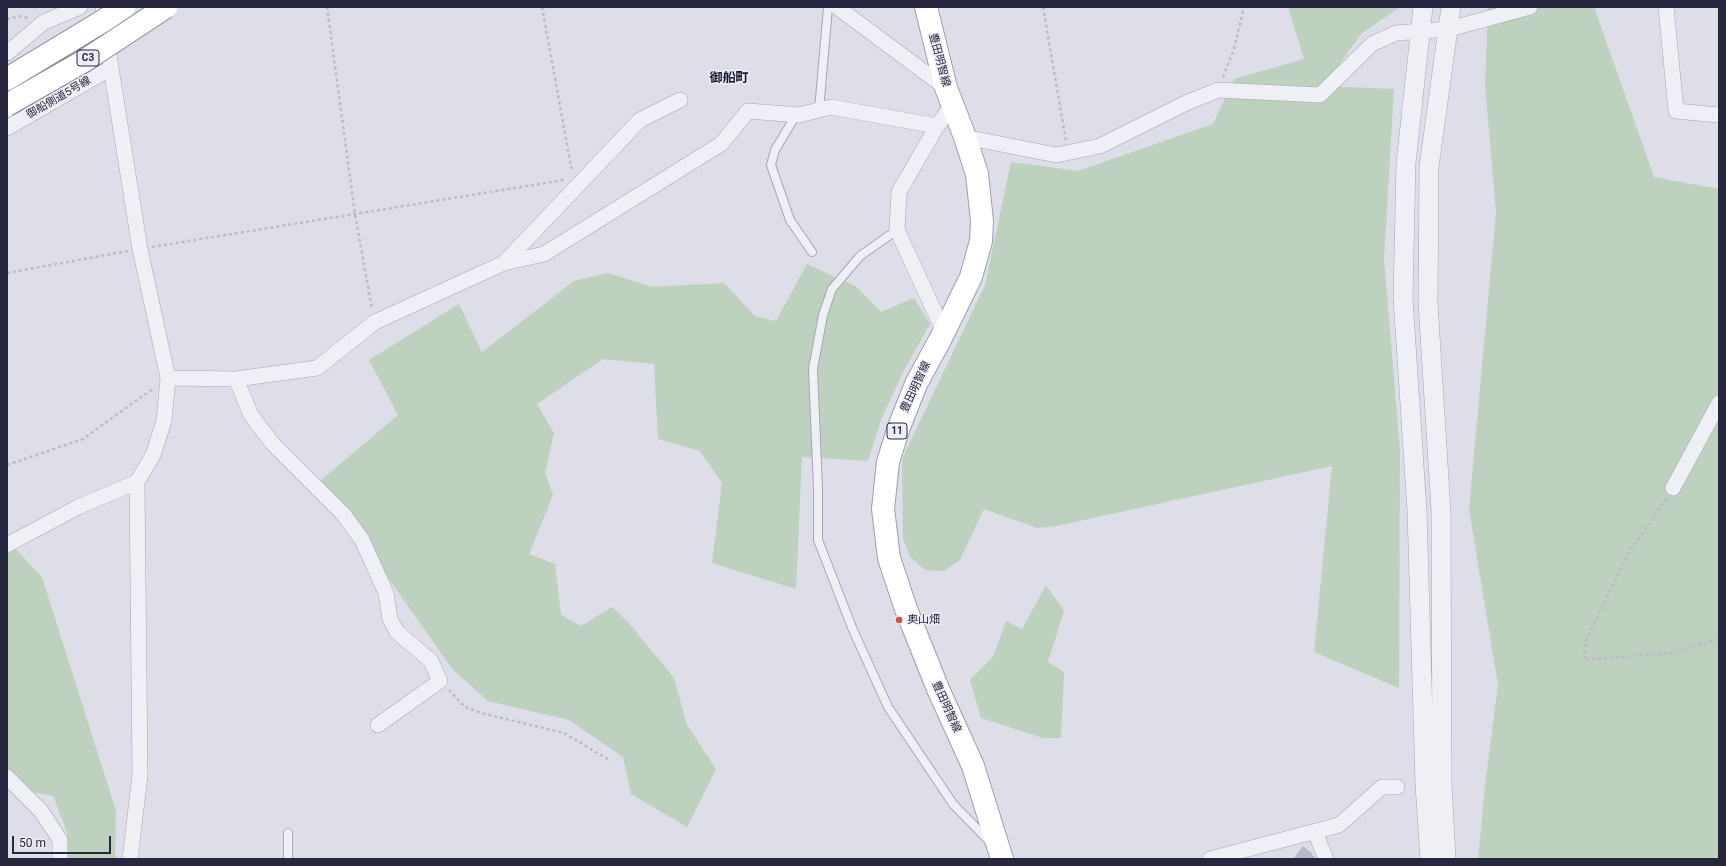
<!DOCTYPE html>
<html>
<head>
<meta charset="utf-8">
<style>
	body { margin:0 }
	#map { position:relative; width:1726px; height:866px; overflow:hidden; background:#dddee7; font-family:Roboto,sans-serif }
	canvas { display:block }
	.frame { position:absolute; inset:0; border:8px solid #26273e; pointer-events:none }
	.scale { position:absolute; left:12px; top:836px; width:99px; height:18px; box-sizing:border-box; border:2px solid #26273e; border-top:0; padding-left:5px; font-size:12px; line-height:14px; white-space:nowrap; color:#26273e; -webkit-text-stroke:3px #ecedf5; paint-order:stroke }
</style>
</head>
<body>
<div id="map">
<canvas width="1726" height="866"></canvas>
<div class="frame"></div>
<div class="scale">50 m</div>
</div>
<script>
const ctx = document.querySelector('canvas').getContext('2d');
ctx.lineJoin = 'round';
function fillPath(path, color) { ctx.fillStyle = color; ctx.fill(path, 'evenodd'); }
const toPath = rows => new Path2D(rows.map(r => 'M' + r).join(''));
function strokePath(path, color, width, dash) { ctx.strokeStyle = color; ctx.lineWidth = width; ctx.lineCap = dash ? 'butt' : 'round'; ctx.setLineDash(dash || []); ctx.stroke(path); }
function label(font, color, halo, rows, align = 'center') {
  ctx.font = font + ' Roboto,"Noto Sans JP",sans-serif'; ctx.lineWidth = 3; ctx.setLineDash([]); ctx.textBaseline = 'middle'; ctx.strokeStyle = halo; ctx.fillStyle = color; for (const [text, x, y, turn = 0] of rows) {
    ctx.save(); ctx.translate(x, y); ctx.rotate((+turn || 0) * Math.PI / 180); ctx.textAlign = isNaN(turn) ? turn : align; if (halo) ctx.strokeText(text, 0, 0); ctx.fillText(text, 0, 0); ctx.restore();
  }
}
const green = toPath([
	[1288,7,1400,7,1361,34,1324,86,1394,89,1384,258,1400,451,1399,688,1314,652,1332,466,1056,526,1037,528,984,509,960,560,944,571,925,570,910,557,903,538,902,459,985,285,1011,162,1078,171,1213,124,1234,79,1304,59],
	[1488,7,1594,7,1654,177,1719,189,1719,859,1478,859,1486,777,1498,685,1469,509,1496,213,1485,84],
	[807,264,857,287,881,312,914,298,930,324,903,372,881,420,868,461,802,457,796,589,712,563,722,483,700,451,658,439,654,364,603,359,537,404,554,433,545,473,553,495,529,554,555,564,561,615,581,626,612,607,628,622,674,678,687,725,716,769,687,827,631,794,623,757,569,720,488,701,453,670,320,481,398,415,369,360,459,304,482,352,574,281,608,273,652,287,724,283,755,316,776,321],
	[7,540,42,577,116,811,115,859,67,859,67,832,53,796,7,788],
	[1046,585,1064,611,1048,662,1064,672,1061,738,1043,738,981,718,970,680,993,657,1006,621,1022,629]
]);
const shadow = toPath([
	[1312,855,1316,859,1294,859]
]);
const building = toPath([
	[1303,846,1313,854,1309,859,1293,859]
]);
const path = toPath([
	[327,7,355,214,372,309],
	[542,7,572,172],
	[1043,7,1066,141],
	[7,19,20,16,28,18],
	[1223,77,1234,49,1244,7],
	[152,247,564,180],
	[7,273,128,251],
	[7,465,83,439,154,388],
	[1667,498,1628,554,1586,640,1584,660,1669,653,1719,639],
	[449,690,465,707,481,713,564,733,611,761]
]);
const service = toPath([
	[819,110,828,7],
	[796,115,775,150,771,165,790,220,812,252],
	[897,230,860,256,832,289,823,315,813,369,818,489,818,540,853,630,888,707,953,804,992,844],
	[288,833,288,859]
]);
const minor = toPath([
	[103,7,111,68,140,249,168,378,164,421,153,455,137,482,140,775,130,859],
	[837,7,946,88],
	[1666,7,1676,111,1719,115],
	[7,53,44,22,80,7],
	[7,128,111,68],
	[965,137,1056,155,1100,146,1186,103,1218,90,1320,95,1372,44,1396,33,1449,29,1530,7],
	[504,263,640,120,680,100],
	[944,332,897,230,899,192,937,126,953,104],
	[168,378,236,379,317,368,375,322,504,263,544,254,721,144,748,111,799,115,831,107,937,126],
	[236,379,251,415,272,443,344,515,362,540,386,593,390,619,397,632,431,661,440,681,378,725],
	[1673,488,1719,403],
	[7,545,78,507,137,482],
	[7,777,41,811,60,840,60,859],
	[1315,832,1326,859],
	[1210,859,1339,825,1382,787,1397,787]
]);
const tertiary = toPath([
	[1423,7,1406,163,1403,298,1417,511,1425,784,1430,859],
	[1446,859,1442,784,1441,511,1428,303,1429,167,1451,7]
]);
const primary = toPath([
	[926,7,946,88,965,137,977,174,982,221,981,241,971,277,941,338,916,384,899,427,888,462,883,509,889,558,906,609,938,689,973,766,1002,859]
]);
const motorwayBridge = toPath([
	[7,79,103,21,124,7],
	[7,105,84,61,166,7]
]);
const markers = [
	[899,620,4,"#d2523c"]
];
const shields = [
	[88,58,22],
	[897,431,20]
];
const shieldNames = [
	["C3",88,58],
	["11",897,431]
];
const streetNames = [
	["豊田明智線",939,60,75],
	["御船側道5号線",59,98,-30],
	["豊田明智線",916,387,-65],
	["豊田明智線",946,707,66]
];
const poiNames = [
	["奥山畑",907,620]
];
const quarterNames = [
	["御船町",729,79]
];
fillPath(green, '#bdd1be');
fillPath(shadow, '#0003');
fillPath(building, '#babbca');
strokePath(service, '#a6a7b4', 10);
strokePath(minor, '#a6a7b4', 16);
strokePath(tertiary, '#a6a7b4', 20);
strokePath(primary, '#9c9eb3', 24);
strokePath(path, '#bbbcc5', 2.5, [3, 3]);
strokePath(service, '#eff0f5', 8);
strokePath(minor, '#eff0f5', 15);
strokePath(tertiary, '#eff0f5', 19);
strokePath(primary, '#fff', 22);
strokePath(motorwayBridge, '#84869e', 24, []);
strokePath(motorwayBridge, '#fff', 22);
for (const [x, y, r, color] of markers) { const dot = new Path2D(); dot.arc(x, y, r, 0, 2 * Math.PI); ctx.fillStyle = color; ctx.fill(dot); strokePath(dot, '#ecedf5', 1.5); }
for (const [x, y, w] of shields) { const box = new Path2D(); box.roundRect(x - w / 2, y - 8, w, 16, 3); ctx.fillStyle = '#ecedf5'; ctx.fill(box); strokePath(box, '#26273e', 1); }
label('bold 10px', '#26273e', null, shieldNames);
label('11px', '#26273e', '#ecedf5', streetNames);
label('11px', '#26273e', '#ecedf5', poiNames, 'left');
label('bold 13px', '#18192f', '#ecedf5', quarterNames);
</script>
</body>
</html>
